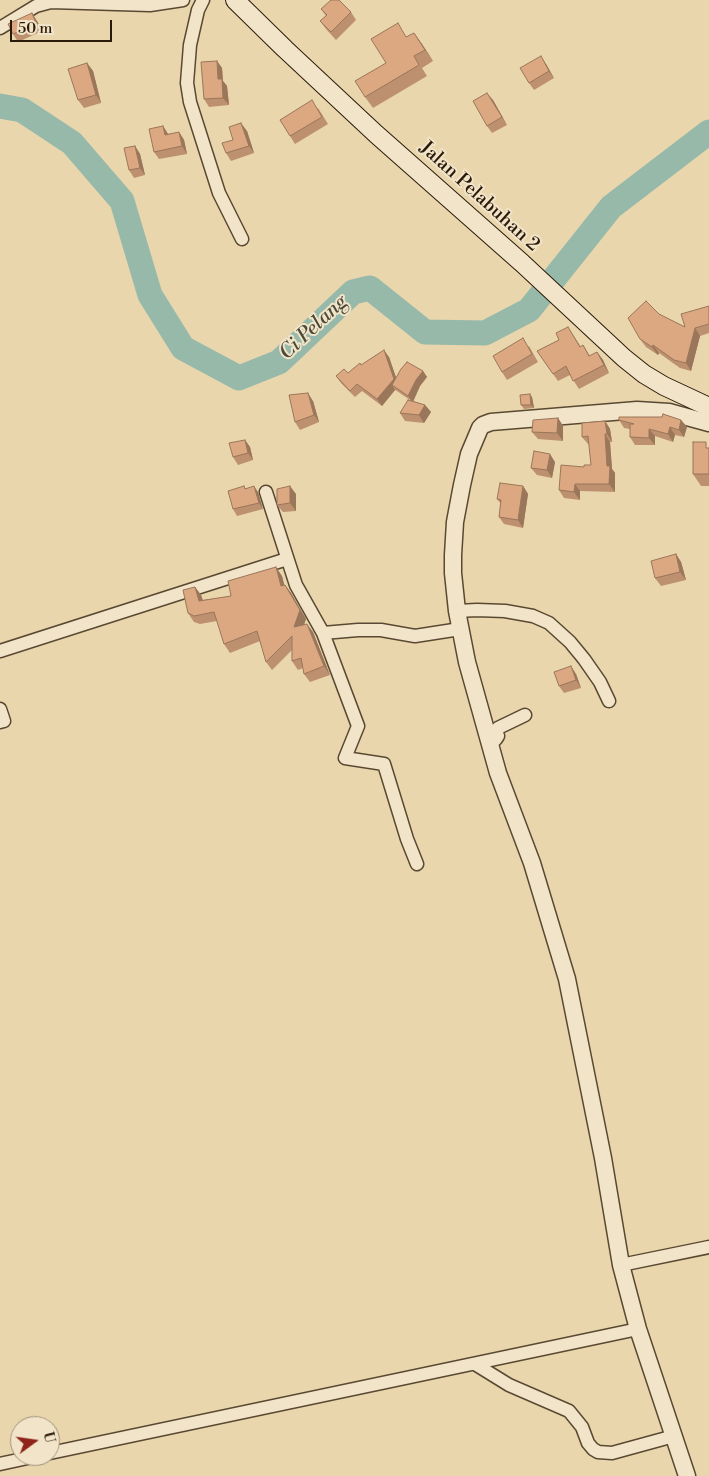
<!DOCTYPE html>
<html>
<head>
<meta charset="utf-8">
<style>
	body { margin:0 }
	#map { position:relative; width:709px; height:1476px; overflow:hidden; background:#e9d6ac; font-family:"Libre Bodoni",serif }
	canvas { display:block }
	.north { position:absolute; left:10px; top:1416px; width:50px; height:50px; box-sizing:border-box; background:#f1e4c9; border:1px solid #a1937c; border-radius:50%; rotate:76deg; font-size:14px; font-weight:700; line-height:20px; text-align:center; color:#2a1a09 }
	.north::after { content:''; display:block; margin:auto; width:18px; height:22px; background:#8f2418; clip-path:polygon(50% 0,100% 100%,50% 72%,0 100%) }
	.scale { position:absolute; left:10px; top:20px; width:102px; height:22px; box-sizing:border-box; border:2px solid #2a1a09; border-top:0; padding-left:6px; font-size:15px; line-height:18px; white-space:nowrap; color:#2a1a09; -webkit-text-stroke:4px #f1e4c9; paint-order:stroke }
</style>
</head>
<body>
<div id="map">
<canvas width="709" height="1476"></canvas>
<div class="north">U</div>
<div class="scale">50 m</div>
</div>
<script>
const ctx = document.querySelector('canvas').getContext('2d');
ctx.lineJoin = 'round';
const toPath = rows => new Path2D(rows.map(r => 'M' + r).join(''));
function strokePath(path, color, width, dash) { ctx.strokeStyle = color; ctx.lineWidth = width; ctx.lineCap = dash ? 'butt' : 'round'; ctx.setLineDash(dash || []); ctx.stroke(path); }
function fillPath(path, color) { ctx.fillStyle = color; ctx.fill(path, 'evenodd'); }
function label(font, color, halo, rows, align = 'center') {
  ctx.font = font + ' "Libre Bodoni",serif'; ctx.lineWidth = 4; ctx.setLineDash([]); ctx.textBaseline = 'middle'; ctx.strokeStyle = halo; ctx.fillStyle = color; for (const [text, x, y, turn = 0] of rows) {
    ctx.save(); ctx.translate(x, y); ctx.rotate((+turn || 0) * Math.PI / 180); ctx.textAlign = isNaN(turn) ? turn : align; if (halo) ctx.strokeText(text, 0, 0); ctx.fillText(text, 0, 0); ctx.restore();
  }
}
const river = toPath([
	[0,106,22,110,72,143,122,201,150,295,183,348,239,378,279,362,353,292,370,288,425,332,485,333,529,310,611,207,709,132]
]);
const minor = toPath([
	[203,0,198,10,190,45,187,83,190,102,219,193,242,239],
	[0,28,36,6,51,2,150,5,183,0],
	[266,492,296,585,323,633,358,630,381,630,415,636,460,629],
	[457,611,477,610,505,611,533,616,549,623,570,642,584,659,600,682,609,701],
	[323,633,358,726,345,758,384,764,407,839,417,864],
	[0,651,287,559],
	[0,709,4,721,0,722],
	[490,745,496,739,498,736,496,730,498,728,525,715],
	[621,1265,709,1247],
	[475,1364,509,1385,569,1411,582,1427,588,1443,593,1449,598,1452,612,1453,674,1436],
	[50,1453,638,1329],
	[0,1464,37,1456]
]);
const tertiary = toPath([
	[687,1476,638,1329,621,1265,603,1158,567,979,532,863,498,773,467,662,457,611,453,573,453,555,455,522,462,485,469,454,480,428,483,425,491,422,637,410,669,412,709,423]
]);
const secondary = toPath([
	[235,0,285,49,376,134,522,263,624,358,644,374,664,386,709,407]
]);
const wall = toPath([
	[321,9,351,12,356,20,336,40,326,29,320,21,326,16],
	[37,21,42,31,18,42,13,34],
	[414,33,422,44,433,61,422,68,427,76,373,108,365,97,386,63,407,37],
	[217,61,222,68,223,81,227,86,229,105,209,107,204,99],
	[87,63,93,71,101,103,84,108,78,100],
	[546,64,554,78,534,90,529,83],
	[493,100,507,125,492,133,487,126],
	[318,108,328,124,295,144,290,136],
	[163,126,168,134,179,132,184,140,187,154,159,159,154,152],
	[247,131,254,153,231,161,226,153,233,140],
	[135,146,140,154,145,175,134,178,129,170],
	[709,306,709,333,700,336,691,371,680,368,659,353,658,355,646,347,640,339,659,314,685,327],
	[568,327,581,347,583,345,590,356,597,352,603,360,609,373,579,389,570,375,558,381,537,351,559,340],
	[529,346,538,362,507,380,502,372],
	[389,357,396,378,423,371,427,377,420,386,413,401,425,405,431,412,424,423,405,421,400,413,410,400,397,391,395,390,382,406,362,391,355,397,341,383,336,376,348,373,361,365],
	[532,397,534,408,524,409,521,405],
	[313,401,319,422,300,430,295,422],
	[558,418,563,426,563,441,538,439,532,432],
	[619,420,681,420,687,427,684,437,675,435,673,442,655,436,655,445,635,445,630,437,630,429,624,428],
	[605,421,610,429,612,442,610,442,612,469,615,473,615,492,580,491,580,500,564,498,559,490,584,467,591,465,589,444,588,444,582,437],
	[245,440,250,447,253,460,238,465,233,457],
	[709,447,709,486,701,486,693,474],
	[555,462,552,478,537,475,531,468],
	[523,486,528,494,523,528,504,524,499,517,501,504,497,499],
	[246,488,258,492,263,509,237,516,233,509],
	[296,494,296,511,283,512,277,505],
	[676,554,681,562,686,580,661,586,655,578],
	[282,576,284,585,285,585,291,593,306,619,304,625,313,632,330,675,310,682,304,674,303,668,298,670,292,661,292,650,272,670,266,662,260,641,230,653,224,644,217,621,200,624,194,622,188,613,195,587,201,595,203,600,231,596],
	[576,674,581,688,564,693,559,686]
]);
const shadedWall = toPath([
	[32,13,37,21,42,31,36,23],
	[414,33,422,44,433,61,425,50],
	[541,56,546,64,554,78,549,71],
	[217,61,222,68,223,81,227,86,229,105,223,98,218,79],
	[87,63,93,71,101,103,96,95],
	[487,93,493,100,507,125],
	[241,123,247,131,254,153,249,146],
	[163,126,168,134,165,135],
	[179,132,184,140,187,154,182,146],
	[135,146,140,154,145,175,140,168],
	[695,328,700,336,691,371,686,363],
	[653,345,659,353,658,355,652,347],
	[384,350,389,357,399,386,392,385,395,390,382,406,377,399],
	[597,352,603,360,609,373,604,365],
	[423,371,427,377,420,386,413,402,408,396,416,380],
	[308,393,313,401,319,422,314,415],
	[530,394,532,397,534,408,531,405],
	[425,405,431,412,424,423,419,415],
	[558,418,563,426,563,441,557,433],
	[681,420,687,427,684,437,679,430],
	[605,421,610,429,612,442,607,434],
	[670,427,675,435,673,442,668,434],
	[649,429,655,436,655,445,649,438],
	[605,434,610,442,612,469,615,473,615,492,609,484,607,466],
	[245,440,250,447,253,460,248,453],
	[550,454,555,462,552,478,547,470],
	[575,484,580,491,580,500,574,492],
	[254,486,258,492,263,509,259,503],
	[290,486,296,494,296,511,290,503],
	[523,486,528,494,523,528,518,520],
	[676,554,681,562,686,580,680,572],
	[276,567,282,576,287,595,281,586],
	[285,585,291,593,306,619,300,635,294,627],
	[195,587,201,595,205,609,199,601],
	[307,624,313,632,330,675,324,666],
	[571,666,576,674,581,688,576,680]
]);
const building = toPath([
	[331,0,339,0,351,12,331,32,320,21,327,15,321,9,331,0],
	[32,13,36,23,13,34,8,24,32,13],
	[398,23,406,37,414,33,425,50,414,56,419,65,365,97,355,81,386,63,371,39,398,23],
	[541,56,549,71,529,83,520,68,541,56],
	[217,61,218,79,222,79,223,98,204,99,201,62,217,61],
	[87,63,96,95,78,100,68,69,87,63],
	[487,93,502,117,487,126,473,101,487,93],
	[312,100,322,117,290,136,280,120,312,100],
	[241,123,249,146,226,153,222,143,233,140,229,127,241,123],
	[163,126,165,135,179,132,182,146,154,152,149,129,163,126],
	[135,146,140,168,129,170,124,148,135,146],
	[646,301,659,314,685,327,681,314,709,306,709,324,695,328,686,363,674,360,653,345,652,347,640,339,628,318,646,301],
	[568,327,580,347,583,345,589,356,597,352,604,365,573,381,566,366,553,374,537,351,559,340,556,333,568,327],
	[523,338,532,354,502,372,493,356,523,338],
	[384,350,394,379,377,399,357,384,350,391,336,376,344,369,348,373,360,363,361,365,384,350],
	[407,362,423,371,416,380,408,396,392,385,401,369,407,362],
	[308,393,314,415,295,422,289,395,308,393],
	[530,394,531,405,521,405,520,395,530,394],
	[408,400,425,405,419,415,400,413,408,400],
	[663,414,681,420,679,430,670,427,668,434,649,429,649,438,630,437,630,424,634,424,619,420,619,417,662,417,663,414],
	[558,418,557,433,532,432,533,420,558,418],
	[605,421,607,434,605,434,607,466,610,466,609,484,575,484,574,492,559,490,561,465,584,467,584,465,591,465,588,436,582,437,582,423,605,421],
	[245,440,248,453,233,457,229,443,245,440],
	[693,442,706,442,706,448,709,448,709,474,693,474,693,442],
	[534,451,550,454,547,470,531,468,534,451],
	[500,483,523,486,518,520,499,517,501,500,497,499,500,483],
	[244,486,245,489,254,486,259,503,233,509,228,491,244,486],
	[290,486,290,503,277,505,277,489,290,486],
	[676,554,680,572,655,578,651,561,676,554],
	[276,567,281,586,285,585,300,610,294,627,307,624,324,666,304,674,301,658,292,661,292,636,266,662,257,631,224,644,214,612,194,616,188,613,183,590,195,587,199,601,231,596,228,581,276,567],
	[571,666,576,680,559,686,554,672,571,666]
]);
const streetNames = [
	["Jalan Pelabuhan 2",479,197,42]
];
const waterNames = [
	["Ci Pelang",314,328,-43]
];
strokePath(river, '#97b9aa', 25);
strokePath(minor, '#5a4932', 15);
strokePath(tertiary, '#5a4932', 19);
strokePath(secondary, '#2a1a09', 20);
strokePath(minor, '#f1e4c9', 12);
strokePath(tertiary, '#f1e4c9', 16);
strokePath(secondary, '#f1e4c9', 18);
fillPath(wall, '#bd906f');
fillPath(shadedWall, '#9a765a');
fillPath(building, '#dca881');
strokePath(building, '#9a765a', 1);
label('19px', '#2a1a09', '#f1e4c9', streetNames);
label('italic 20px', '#4b4a39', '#f1e4c9', waterNames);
</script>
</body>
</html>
